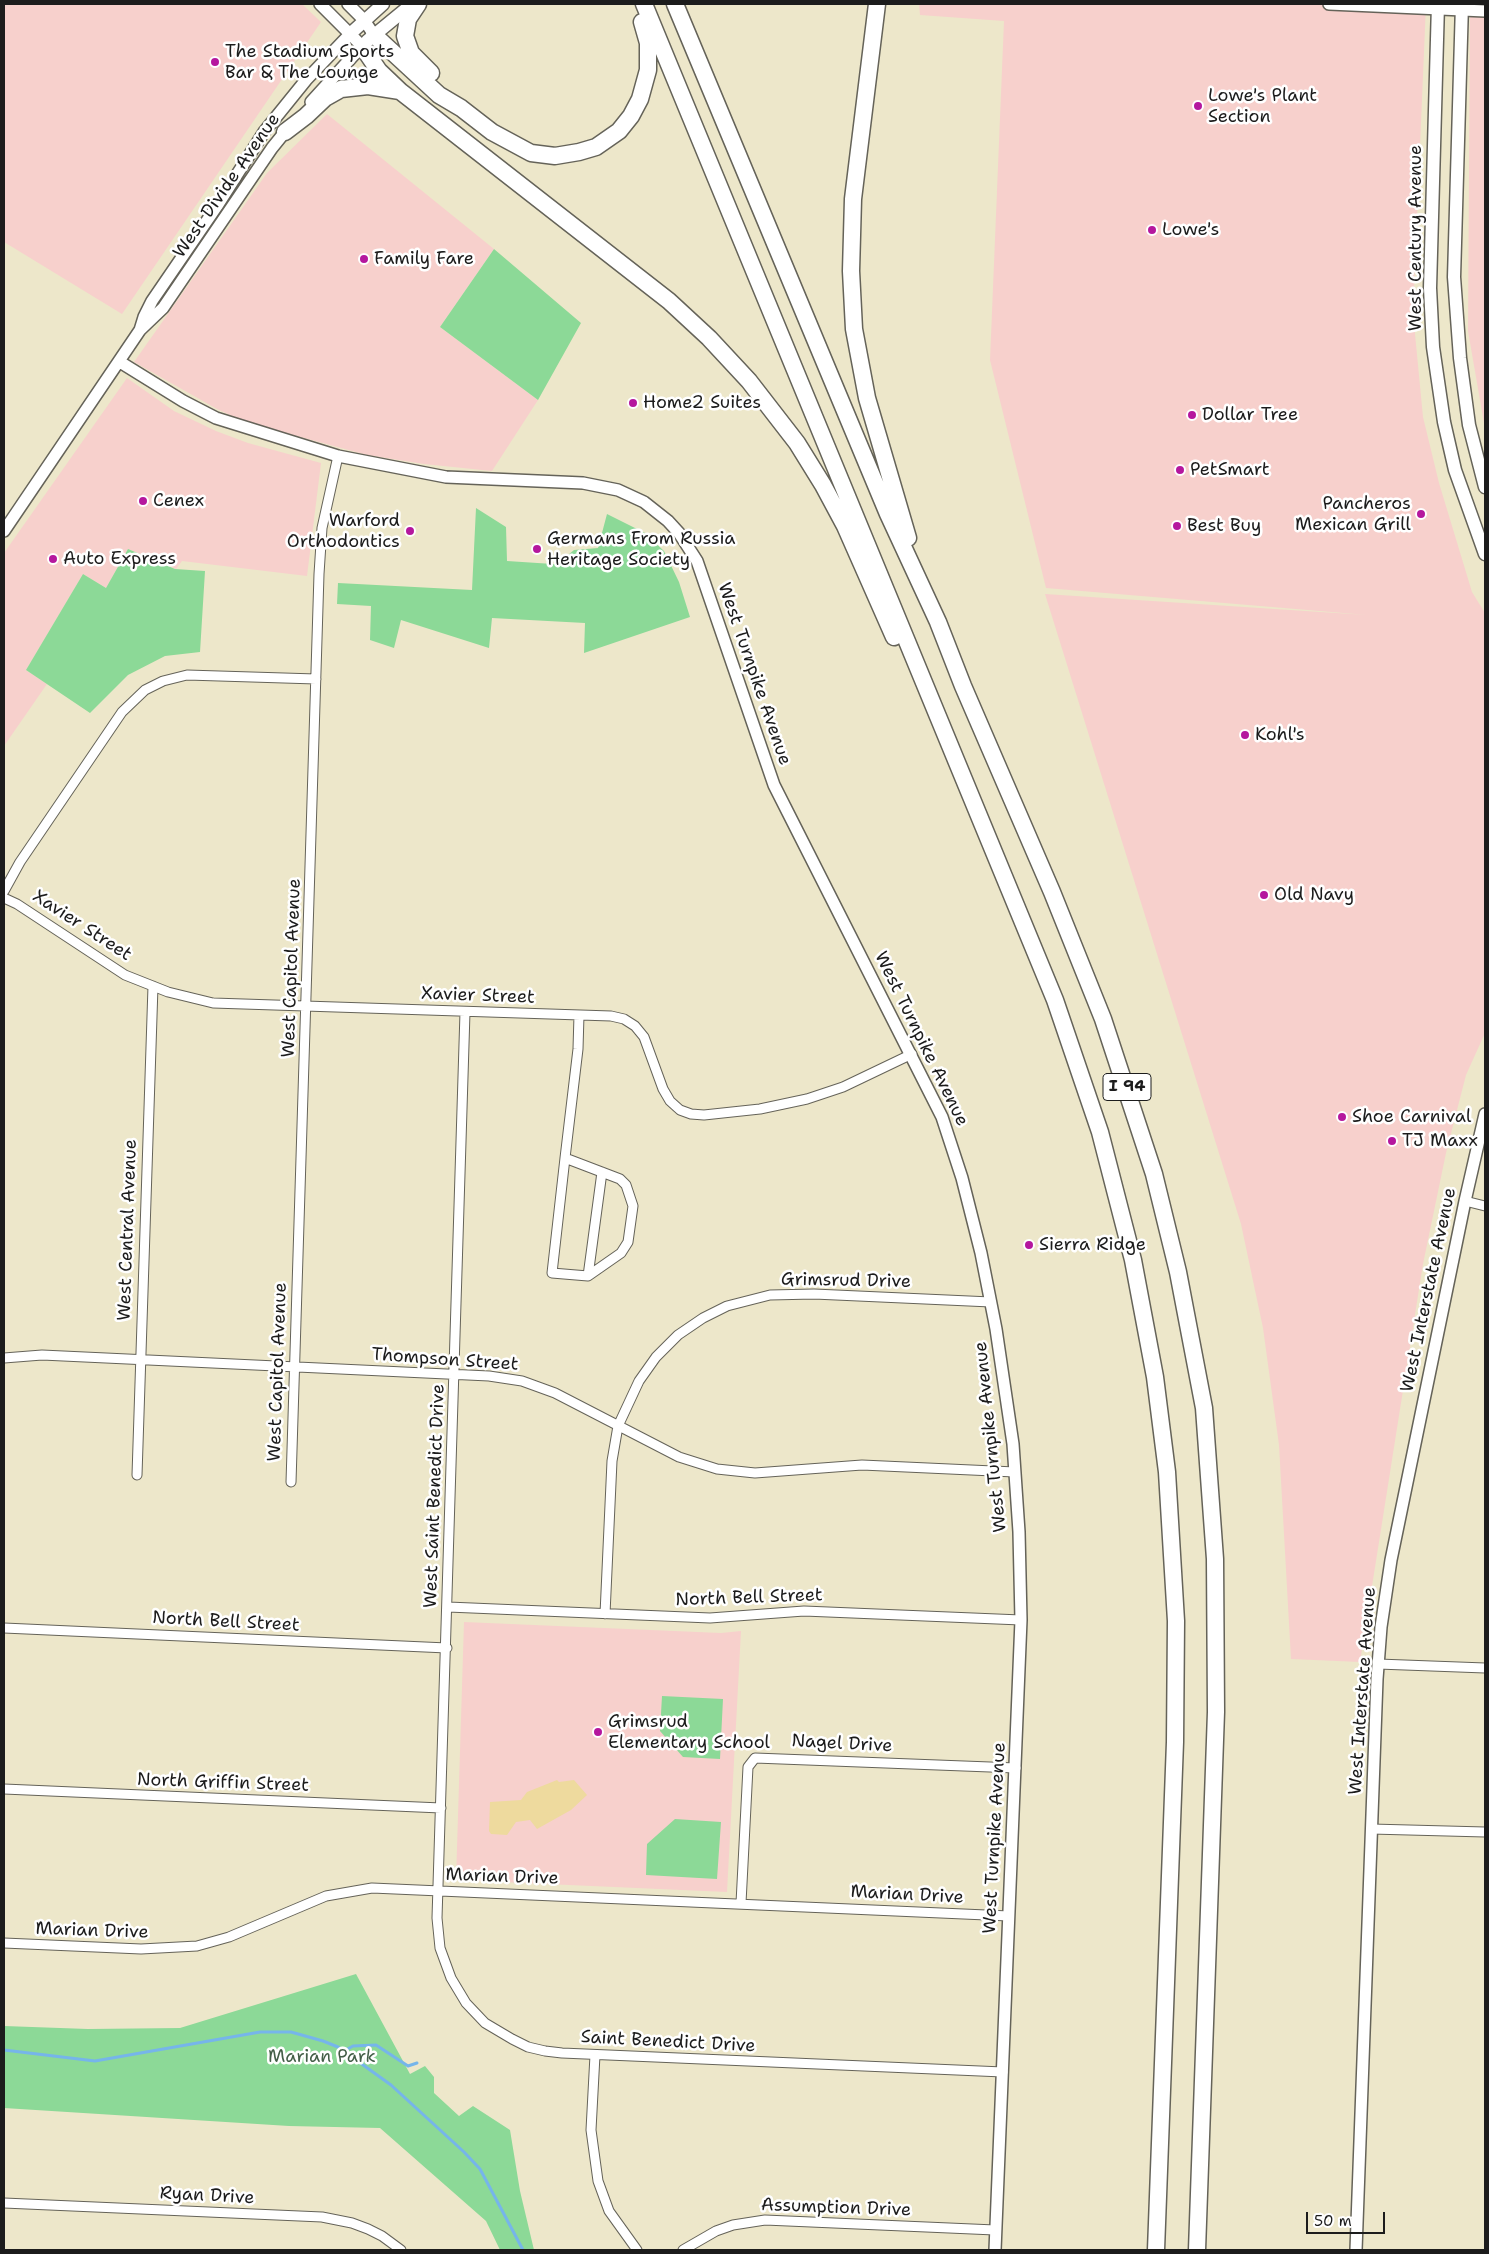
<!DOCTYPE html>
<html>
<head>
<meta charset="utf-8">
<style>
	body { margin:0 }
	#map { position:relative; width:1489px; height:2254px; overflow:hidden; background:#ede7ca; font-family:"Shantell Sans",sans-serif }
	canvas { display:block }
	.frame { position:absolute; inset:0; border:5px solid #1c1c1c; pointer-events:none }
	.scale { position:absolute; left:1306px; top:2212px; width:79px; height:22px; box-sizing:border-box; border:2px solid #1c1c1c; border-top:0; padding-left:6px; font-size:15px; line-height:18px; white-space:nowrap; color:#1c1c1c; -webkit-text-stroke:4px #fff; paint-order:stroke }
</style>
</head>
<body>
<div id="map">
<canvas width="1489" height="2254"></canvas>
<div class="frame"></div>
<div class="scale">50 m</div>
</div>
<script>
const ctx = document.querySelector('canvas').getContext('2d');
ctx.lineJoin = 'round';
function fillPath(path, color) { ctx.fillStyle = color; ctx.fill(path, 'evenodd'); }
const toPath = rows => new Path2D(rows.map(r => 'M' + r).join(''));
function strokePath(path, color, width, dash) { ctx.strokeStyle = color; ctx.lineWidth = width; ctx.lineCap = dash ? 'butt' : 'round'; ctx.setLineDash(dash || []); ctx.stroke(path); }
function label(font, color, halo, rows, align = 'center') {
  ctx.font = font + ' "Shantell Sans",sans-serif'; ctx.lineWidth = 5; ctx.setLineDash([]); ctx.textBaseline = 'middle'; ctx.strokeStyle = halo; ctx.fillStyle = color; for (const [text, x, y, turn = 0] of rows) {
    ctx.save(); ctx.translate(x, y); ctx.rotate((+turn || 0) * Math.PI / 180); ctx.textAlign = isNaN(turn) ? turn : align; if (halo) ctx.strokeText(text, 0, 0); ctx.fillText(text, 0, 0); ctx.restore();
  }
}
const built = toPath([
	[4,4,302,4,321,22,122,314,4,242],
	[919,4,1426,4,1413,313,1423,417,1439,483,1472,592,1485,613,1485,1033,1466,1075,1446,1153,1423,1264,1360,1662,1291,1659,1279,1445,1263,1328,1241,1224,1045,594,1367,615,1046,588,990,360,1004,21,920,15],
	[1470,17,1485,17,1485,429,1468,331],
	[327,114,494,249,440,327,538,400,492,471,424,464,367,455,245,422,217,409,134,362,267,173],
	[127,378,174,411,216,431,248,443,321,463,307,576,182,561,176,569,128,549,106,588,83,574,26,670,47,684,4,746,4,553],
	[464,1622,721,1633,741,1631,727,1892,456,1880]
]);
const green = toPath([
	[494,249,581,323,538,400,440,327],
	[476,508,506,527,507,561,568,565,568,555,574,550,598,548,607,514,645,533,664,551,679,582,690,617,584,653,585,623,492,618,489,648,401,620,394,648,370,640,371,606,337,604,338,583,472,590],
	[128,549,175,569,205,571,200,652,165,656,128,675,90,713,26,670,83,574,106,588],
	[662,1696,723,1699,720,1759,683,1757,660,1731],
	[675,1819,721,1822,717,1879,646,1875,647,1844],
	[356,1974,410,2074,425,2066,434,2077,434,2093,459,2116,473,2106,510,2130,520,2191,534,2250,500,2250,486,2221,380,2128,289,2126,4,2108,4,2026,88,2029,180,2028]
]);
const sand = toPath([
	[557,1780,559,1782,574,1780,587,1795,571,1810,537,1829,530,1820,516,1822,507,1835,491,1834,489,1831,490,1802,521,1800,527,1792]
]);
const stream = toPath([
	[4,2050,95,2061,260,2032,291,2032,323,2041,338,2047,391,2085,464,2152,480,2169,523,2250],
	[344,2051,353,2046,376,2045,408,2066,417,2063]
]);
const minor = toPath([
	[4,891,20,862,122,712,145,690,163,681,187,675,316,679],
	[4,898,17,904,125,975,168,992,213,1003,611,1016,624,1019,635,1026,644,1037,663,1089,670,1101,680,1110,691,1114,704,1115,760,1109,807,1099,843,1087,912,1054],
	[465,1012,437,1918,440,1948,451,1978,466,2003,485,2023,512,2039,528,2047,545,2051,562,2053,1003,2072],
	[565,1158,620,1179,626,1185,633,1206,628,1242,621,1253,588,1276,552,1273,565,1158,578,1049,579,1015],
	[1465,1201,1485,1206],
	[588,1276,602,1172],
	[4,1358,42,1355,489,1376,522,1381,555,1393,679,1457,717,1469,755,1473,862,1465,1015,1472],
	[137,1475,153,986],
	[291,1482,319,574,322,528,338,456],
	[448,1607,710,1618,804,1611,1021,1620],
	[605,1614,612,1461,618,1426,639,1381,656,1357,678,1335,703,1318,727,1306,770,1295,814,1294,991,1302],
	[4,1628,447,1648],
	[1378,1664,1485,1668],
	[4,1789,441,1808],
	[1371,1829,1485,1832],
	[741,1903,748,1767,755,1758,1016,1768],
	[4,1943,141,1949,197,1946,229,1937,326,1896,372,1888,1009,1916],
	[595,2055,591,2130,598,2181,609,2211,637,2250],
	[4,2203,322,2217,352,2223,368,2229,382,2236,401,2250],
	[683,2250,716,2231,733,2225,765,2220,995,2230]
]);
const tertiary = toPath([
	[348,4,364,20,374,35],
	[1329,4,1485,11],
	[311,102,362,46,320,4],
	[140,330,144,317,152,301,217,206,264,132,306,80,350,34],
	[120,362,183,401,216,418,338,456,446,477,583,483,618,490,644,502,668,521,679,533,697,561,774,785,942,1117,962,1178,981,1253,996,1329,1013,1444,1019,1532,1021,1620,995,2250],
	[4,531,140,330,163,308,272,148,289,127],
	[1356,2250,1377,1679,1381,1627,1391,1560,1465,1201,1485,1114]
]);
const secondary = toPath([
	[1438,4,1430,288,1433,347,1444,422,1455,470,1485,554],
	[1462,4,1454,277,1460,358,1469,425,1485,487],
	[350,34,383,4],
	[367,41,412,4]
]);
const motorway = toPath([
	[418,4,408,19,405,36,411,53,431,73],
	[644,4,1055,1000,1100,1132,1133,1260,1155,1377,1167,1472,1176,1621,1175,1742,1156,2250],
	[675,4,888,514,938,622,963,686,1052,892,1103,1019,1154,1174,1178,1272,1204,1408,1215,1559,1216,1712,1197,2250],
	[877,4,853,199,851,271,854,329,867,398,908,538],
	[374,35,439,95,461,108,492,132,531,153,555,156,579,152,596,147,619,131,631,116,640,99,648,70,648,43,642,22],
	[362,46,379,71,400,91],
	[285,132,306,116,325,98,341,89,368,86,400,91,669,301,709,338,749,381,797,443,823,485,845,526,894,637]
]);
const markers = [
	[215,62,5,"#b5179e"],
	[1198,106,5,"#b5179e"],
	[1152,230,5,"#b5179e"],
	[364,259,5,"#b5179e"],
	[633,403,5,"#b5179e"],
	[1192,415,5,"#b5179e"],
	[1180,470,5,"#b5179e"],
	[143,501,5,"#b5179e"],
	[1421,514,5,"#b5179e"],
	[1177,526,5,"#b5179e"],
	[410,531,5,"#b5179e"],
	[537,549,5,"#b5179e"],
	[53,559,5,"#b5179e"],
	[1245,735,5,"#b5179e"],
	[1264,895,5,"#b5179e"],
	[1342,1117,5,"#b5179e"],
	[1392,1141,5,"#b5179e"],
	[1029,1245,5,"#b5179e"],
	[598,1732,5,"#b5179e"]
];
const shields = [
	[1127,1087,48]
];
const shieldNames = [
	["I 94",1127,1087]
];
const poiNames = [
	["The Stadium Sports",225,52],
	["Bar & The Lounge",225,73],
	["Lowe's Plant",1208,96],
	["Section",1208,117],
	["Lowe's",1162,230],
	["Family Fare",374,259],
	["Home2 Suites",643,403],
	["Dollar Tree",1202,415],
	["PetSmart",1190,470],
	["Cenex",153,501],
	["Pancheros",1411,504,"right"],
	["Mexican Grill",1411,525,"right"],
	["Warford",400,521,"right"],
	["Orthodontics",400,542,"right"],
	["Best Buy",1187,526],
	["Germans From Russia",547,539],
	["Heritage Society",547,560],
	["Auto Express",63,559],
	["Kohl's",1255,735],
	["Old Navy",1274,895],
	["Shoe Carnival",1352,1117],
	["TJ Maxx",1402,1141],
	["Sierra Ridge",1039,1245],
	["Grimsrud",608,1722],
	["Elementary School",608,1743]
];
const streetNames = [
	["West Divide Avenue",227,186,-55],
	["West Century Avenue",1416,238,-90],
	["West Turnpike Avenue",754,674,71],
	["Xavier Street",82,926,33],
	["West Capitol Avenue",292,968,-88],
	["Xavier Street",478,996,2],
	["West Turnpike Avenue",921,1039,64],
	["West Central Avenue",128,1230,-88],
	["Grimsrud Drive",846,1281,1],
	["West Interstate Avenue",1429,1290,-78],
	["Thompson Street",445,1360,4],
	["West Capitol Avenue",278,1372,-88],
	["West Turnpike Avenue",991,1437,-96],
	["West Saint Benedict Drive",435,1496,-88],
	["North Bell Street",749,1598,-2],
	["North Bell Street",226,1622,3],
	["West Interstate Avenue",1363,1691,-86],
	["Nagel Drive",842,1744,3],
	["North Griffin Street",223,1783,2],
	["West Turnpike Avenue",995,1838,-87],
	["Marian Drive",502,1877,2],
	["Marian Drive",907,1895,3],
	["Marian Drive",92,1931,2],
	["Saint Benedict Drive",668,2042,3],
	["Ryan Drive",207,2196,3],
	["Assumption Drive",836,2208,2]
];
const parkNames = [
	["Marian Park",322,2057]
];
fillPath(built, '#f7d0cc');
fillPath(green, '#8cd997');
fillPath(sand, '#eeda9e');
strokePath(stream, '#76b5ea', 3);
strokePath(minor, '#656359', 11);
strokePath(tertiary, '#656359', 14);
strokePath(secondary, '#656359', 15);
strokePath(motorway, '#656359', 19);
strokePath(minor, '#fff', 9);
strokePath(tertiary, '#fff', 11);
strokePath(secondary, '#fff', 12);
strokePath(motorway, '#fff', 16);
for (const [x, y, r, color] of markers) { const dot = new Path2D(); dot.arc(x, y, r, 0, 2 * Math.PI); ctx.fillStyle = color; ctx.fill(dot); strokePath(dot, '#fff', 2); }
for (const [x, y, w] of shields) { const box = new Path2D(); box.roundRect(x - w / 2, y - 13.5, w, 27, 4); ctx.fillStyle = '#fff'; ctx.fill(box); strokePath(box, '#1c1c1c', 1); }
label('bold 16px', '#1c1c1c', null, shieldNames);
label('18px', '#1c1c1c', '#fff', poiNames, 'left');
label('18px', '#1c1c1c', '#fff', streetNames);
label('18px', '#435e47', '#fff', parkNames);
</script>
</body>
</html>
